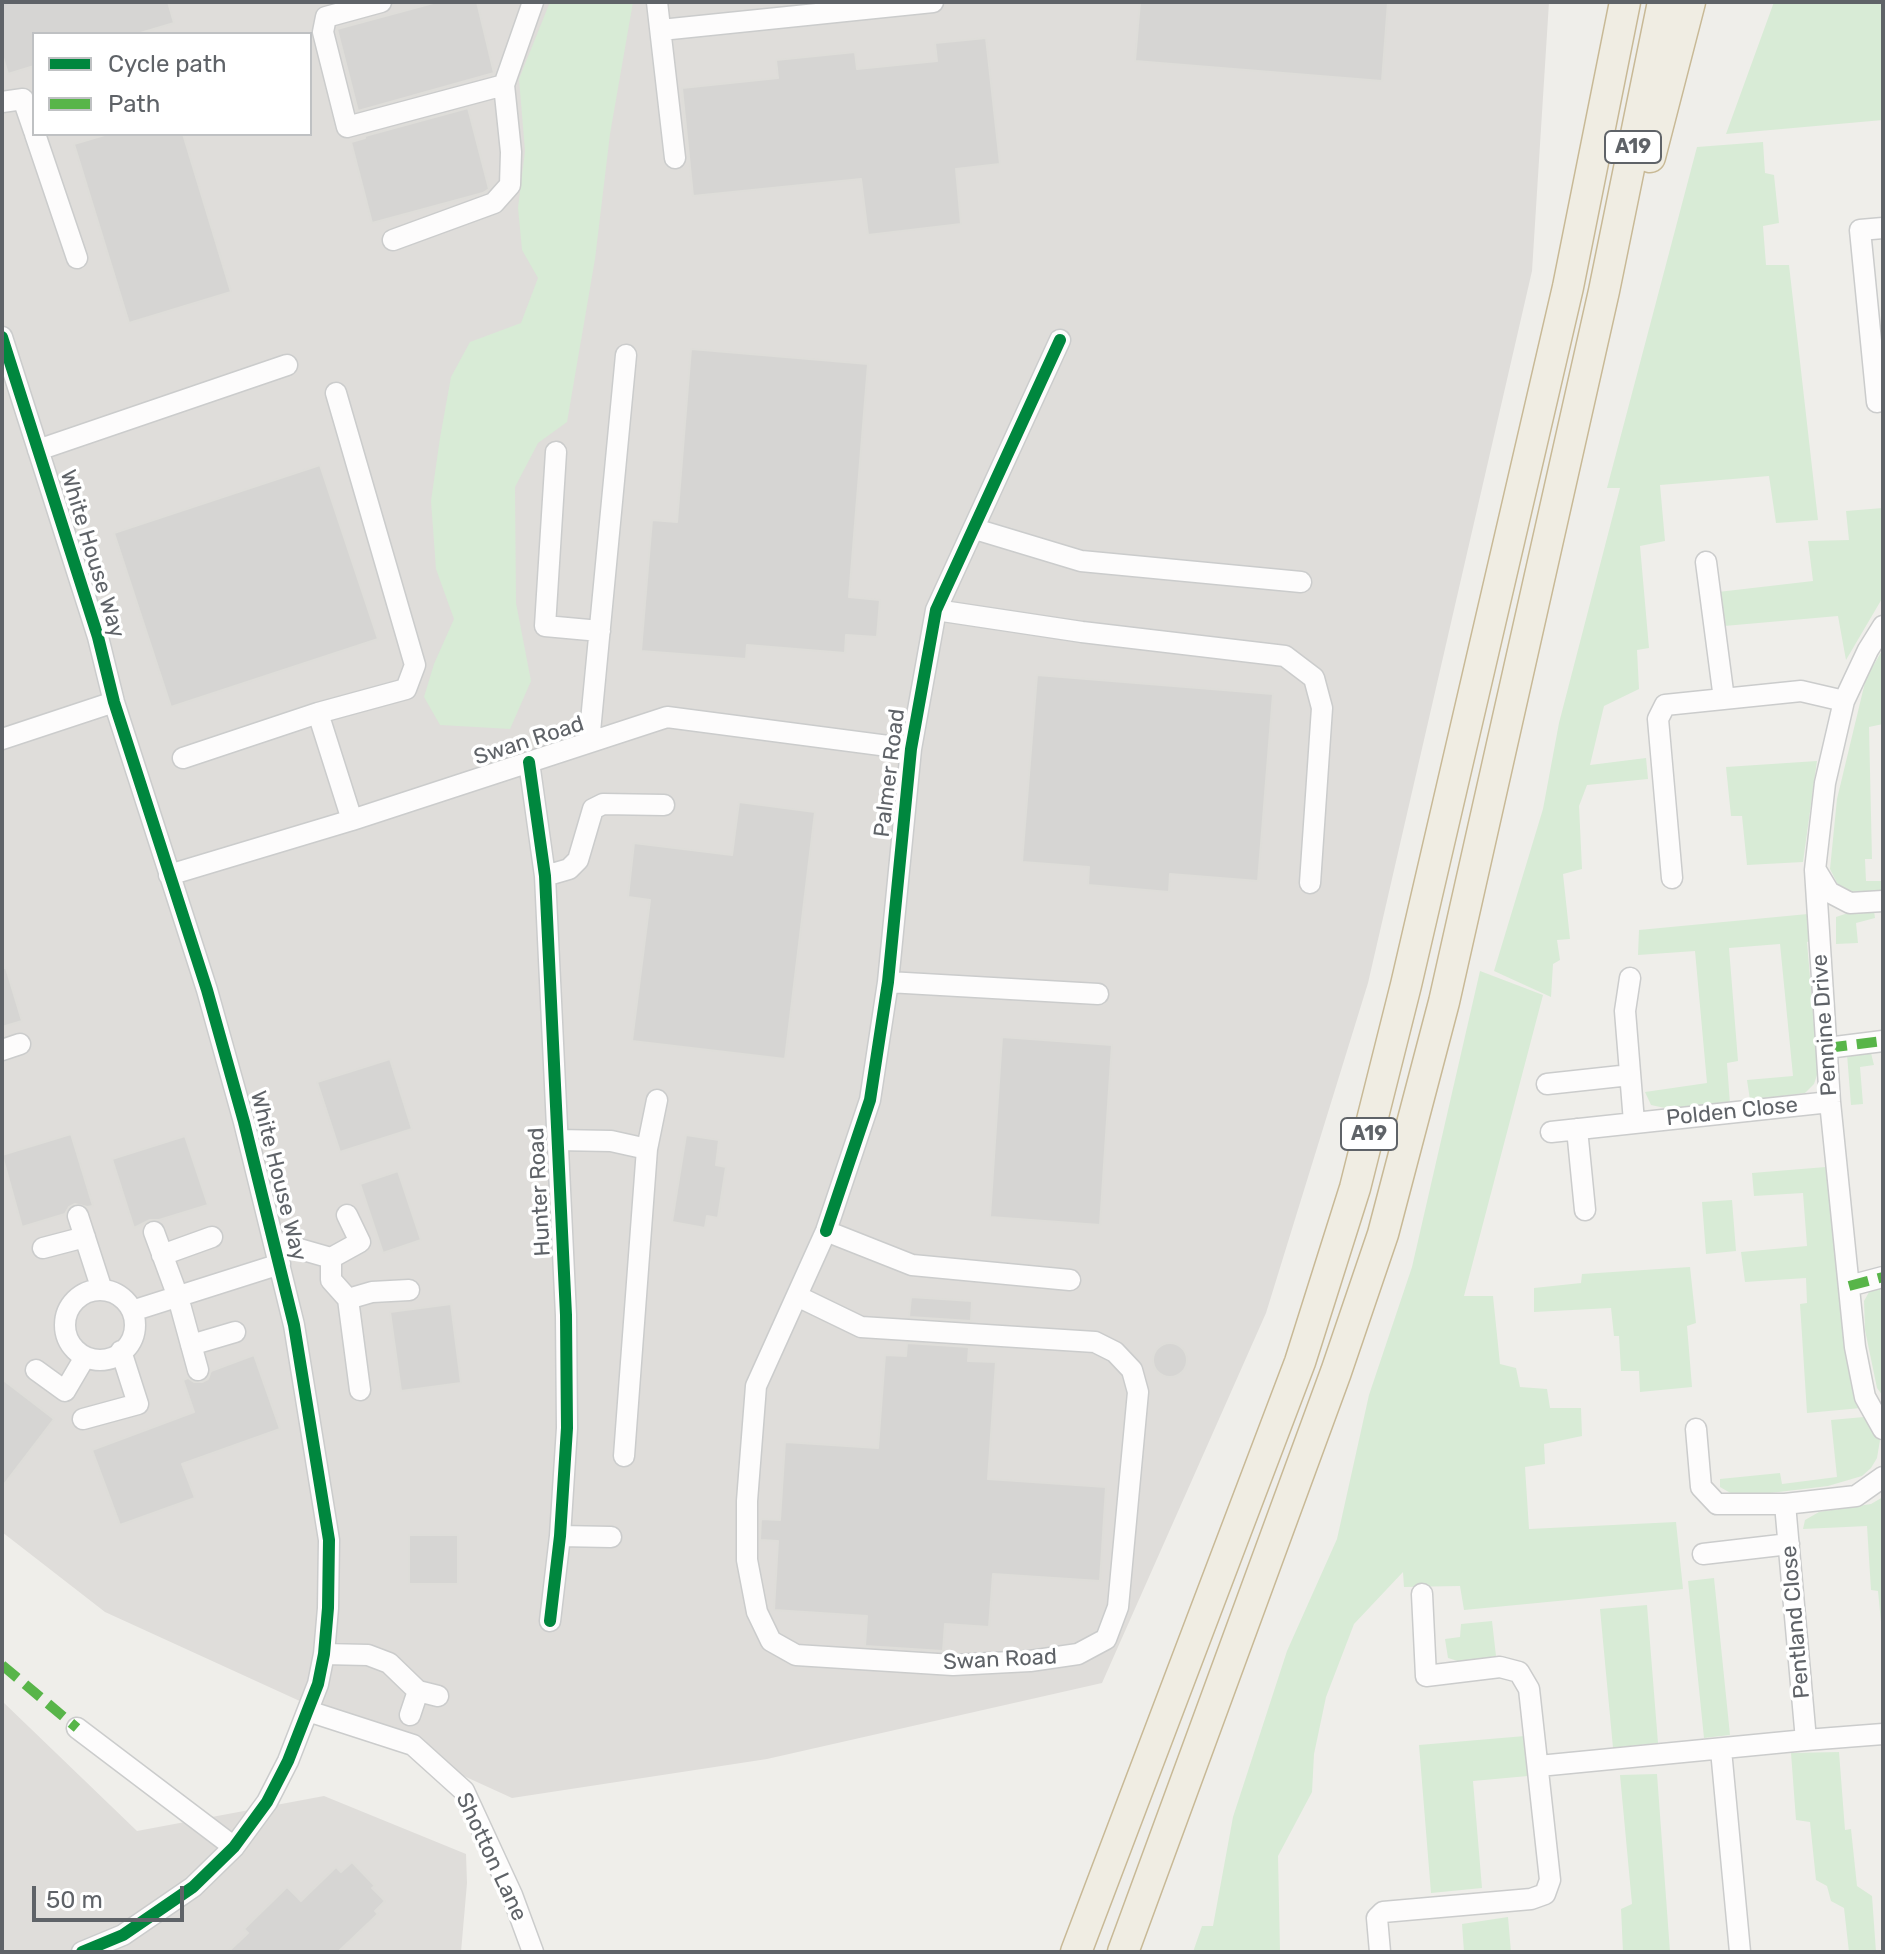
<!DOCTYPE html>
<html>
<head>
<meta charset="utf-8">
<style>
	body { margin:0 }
	#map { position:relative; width:1885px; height:1954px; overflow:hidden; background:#efeeea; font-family:Rubik,sans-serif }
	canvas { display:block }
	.frame { position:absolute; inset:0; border:4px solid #5f6368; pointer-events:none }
	.legend { position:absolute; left:32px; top:32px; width:280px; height:104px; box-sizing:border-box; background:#fff; border:2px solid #bfc1c3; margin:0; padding:10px 14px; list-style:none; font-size:24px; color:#5f6368 }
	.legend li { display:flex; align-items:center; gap:16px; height:40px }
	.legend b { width:40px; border:2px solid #bfc1c3 }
	.scale { position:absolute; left:32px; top:1886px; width:152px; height:36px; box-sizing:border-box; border:4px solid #5f6368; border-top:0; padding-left:10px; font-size:24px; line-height:28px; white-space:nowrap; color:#5f6368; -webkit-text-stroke:6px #fff; paint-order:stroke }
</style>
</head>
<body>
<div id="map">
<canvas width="1885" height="1954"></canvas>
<div class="frame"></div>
<ul class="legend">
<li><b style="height:10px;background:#00873e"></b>Cycle path</li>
<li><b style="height:10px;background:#58b549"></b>Path</li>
</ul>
<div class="scale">50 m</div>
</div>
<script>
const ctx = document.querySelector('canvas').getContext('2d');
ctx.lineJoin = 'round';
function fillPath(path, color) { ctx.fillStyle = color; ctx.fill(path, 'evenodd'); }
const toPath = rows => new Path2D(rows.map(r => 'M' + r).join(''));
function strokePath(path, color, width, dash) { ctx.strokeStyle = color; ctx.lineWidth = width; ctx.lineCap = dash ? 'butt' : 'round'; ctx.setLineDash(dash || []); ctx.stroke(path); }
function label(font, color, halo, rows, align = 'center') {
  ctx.font = font + ' Rubik,sans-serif'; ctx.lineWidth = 7; ctx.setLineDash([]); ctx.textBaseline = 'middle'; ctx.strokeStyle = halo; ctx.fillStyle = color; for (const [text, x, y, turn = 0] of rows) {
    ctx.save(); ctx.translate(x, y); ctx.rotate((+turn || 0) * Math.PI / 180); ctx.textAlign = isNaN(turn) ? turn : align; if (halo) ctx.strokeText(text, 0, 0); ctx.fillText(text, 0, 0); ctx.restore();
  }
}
const industrial = toPath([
	[2,2,1549,2,1532,271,1368,983,1266,1313,1102,1683,767,1759,512,1798,105,1612,2,1532],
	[34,34,310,34,310,134,34,134],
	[2,1701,137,1831,324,1796,466,1854,467,1883,461,1952,2,1952]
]);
const green = toPath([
	[550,2,633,2,610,134,595,259,567,422,538,443,515,487,516,603,531,681,510,729,440,725,424,697,434,664,454,619,436,569,431,501,440,438,451,377,470,342,521,323,538,278,522,250,518,208,525,151,519,79],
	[1774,2,1883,2,1883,120,1726,134],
	[1763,142,1765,173,1774,175,1779,223,1763,226,1766,265,1789,265,1818,520,1776,523,1769,476,1660,485,1665,541,1640,546,1649,648,1637,650,1639,689,1604,706,1590,765,1646,758,1648,779,1587,785,1579,806,1582,869,1563,874,1570,939,1557,940,1560,960,1553,964,1551,997,1494,971,1543,809,1559,723,1620,488,1607,488,1697,147],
	[1883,508,1883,597,1846,660,1838,616,1724,626,1718,592,1813,581,1808,541,1849,540,1846,511],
	[1883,649,1883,724,1869,727,1872,859,1865,859,1866,881,1883,881,1883,892,1847,893,1837,883,1830,869,1837,799,1866,678],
	[1817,761,1803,862,1747,865,1742,816,1731,816,1726,767],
	[1874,911,1875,918,1856,923,1858,943,1836,944,1836,917,1848,913],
	[1808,914,1810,941,1807,942,1818,1072,1814,1084,1805,1093,1750,1100,1747,1080,1793,1076,1780,944,1729,948,1738,1061,1727,1063,1730,1104,1665,1108,1651,1105,1645,1092,1707,1083,1695,951,1638,955,1639,930],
	[1480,971,1543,995,1464,1296,1493,1296,1500,1364,1516,1368,1520,1387,1547,1389,1550,1408,1581,1408,1582,1436,1544,1444,1545,1464,1525,1467,1529,1529,1676,1522,1683,1589,1464,1610,1460,1586,1404,1587,1403,1572,1354,1624,1326,1697,1314,1754,1312,1792,1278,1856,1280,1952,1193,1952,1202,1926,1213,1926,1233,1817,1287,1651,1337,1539,1369,1395,1412,1267],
	[1857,1049,1871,1053,1874,1065,1860,1067,1863,1104,1851,1105,1847,1054],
	[1826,1167,1844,1341,1861,1408,1807,1413,1800,1304,1807,1303,1806,1278,1745,1282,1741,1252,1807,1246,1803,1193,1754,1196,1752,1173],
	[1732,1200,1736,1251,1706,1254,1702,1202],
	[1690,1267,1696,1323,1687,1326,1692,1387,1640,1392,1639,1371,1621,1371,1619,1336,1614,1336,1611,1308,1534,1312,1534,1288,1581,1283,1582,1274],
	[1880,1282,1883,1342,1883,1396,1877,1388,1865,1330,1864,1301,1873,1285],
	[1864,1417,1880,1440,1877,1458,1871,1468,1862,1476,1828,1486,1762,1494,1734,1495,1720,1487,1720,1479,1780,1473,1782,1484,1837,1477,1831,1420],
	[1883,1497,1883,1643,1878,1591,1871,1590,1867,1526,1803,1529,1805,1520,1819,1512,1871,1504],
	[1714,1578,1730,1735,1704,1738,1688,1581],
	[1647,1605,1658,1743,1613,1748,1600,1609],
	[1492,1621,1496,1656,1461,1662,1448,1658,1445,1639,1460,1637,1461,1624],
	[1525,1736,1528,1776,1473,1781,1482,1888,1431,1893,1419,1745],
	[1839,1752,1845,1830,1851,1829,1857,1886,1872,1896,1876,1952,1849,1952,1844,1908,1831,1901,1827,1886,1816,1880,1810,1822,1796,1820,1791,1753],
	[1657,1774,1670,1952,1623,1952,1621,1909,1632,1904,1620,1775],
	[1508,1917,1511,1952,1464,1952,1462,1924]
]);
const building = toPath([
	[2,2,168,2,174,23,137,34,34,34,34,66,8,74,2,54,2,2],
	[437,2,477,2,494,73,358,111,337,29,437,2],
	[1140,2,1388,2,1382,81,1135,61,1140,2],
	[986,38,1000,164,956,169,961,224,868,235,861,179,693,196,682,88,778,78,776,60,855,52,857,69,937,61,935,43,986,38],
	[468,108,489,189,483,193,372,223,351,142,365,138,365,136,468,108],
	[108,134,183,134,231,292,129,323,74,144,108,134],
	[691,349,868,364,849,597,880,600,877,637,846,635,845,653,747,645,746,659,641,651,652,520,677,522,691,349],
	[320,465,378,639,171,707,114,533,320,465],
	[1037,675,1273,694,1258,881,1170,874,1169,892,1088,885,1089,867,1022,862,1037,675],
	[739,802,815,812,785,1059,632,1041,650,900,628,897,634,843,732,855,739,802],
	[2,968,6,968,22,1021,2,1027,2,968],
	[1002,1037,1112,1045,1100,1225,990,1217,1002,1037],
	[390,1059,412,1129,340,1152,317,1082,390,1059],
	[71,1134,93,1206,87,1207,75,1204,69,1207,65,1214,22,1227,2,1155,71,1134],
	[686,1135,719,1140,716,1165,726,1167,718,1218,707,1216,705,1228,672,1222,686,1135],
	[185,1136,208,1205,159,1220,150,1220,134,1228,112,1159,185,1136],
	[398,1171,421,1240,383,1253,360,1184,398,1171],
	[911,1297,972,1301,971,1321,909,1317,911,1297],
	[451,1304,461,1383,401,1391,390,1312,451,1304],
	[907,1343,969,1347,968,1361,996,1362,988,1479,1106,1487,1100,1581,993,1574,989,1627,945,1624,943,1651,865,1646,867,1616,774,1610,778,1541,760,1540,761,1519,780,1520,785,1442,878,1448,885,1355,906,1356,907,1343],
	'1153 1360a17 17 0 1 1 34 0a17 17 0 1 1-34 0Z',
	[254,1355,280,1429,182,1464,195,1498,120,1525,92,1450,194,1412,183,1380,188,1378,194,1382,202,1382,208,1379,211,1371,254,1355],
	[2,1379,54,1419,2,1487,2,1379],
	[409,1535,458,1535,458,1584,409,1584,409,1535],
	[352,1862,375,1886,372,1888,385,1901,375,1911,378,1914,338,1952,228,1952,248,1933,244,1929,287,1887,301,1901,336,1867,341,1872,352,1862]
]);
const minor = toPath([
	[381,2,326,17,323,32,347,127,504,85,533,2],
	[657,2,675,158],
	[661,30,933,2],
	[2,102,23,99,34,131],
	[35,134,77,258],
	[1883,228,1860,230,1877,402,1883,401],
	[393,240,494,203,510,185,511,152,504,85],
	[2,337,98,637,114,702,207,990,244,1122,294,1325,329,1540,328,1608,324,1654,318,1684,288,1761,267,1802,234,1847,193,1887,123,1935,82,1952],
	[336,393,415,665,406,689,318,713,352,820],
	[38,450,287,365],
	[556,452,545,626,600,631],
	[975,529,1081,561,1301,582],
	[1706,562,1724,699],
	[936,610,1082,632,1285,656,1314,678,1322,708,1310,883],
	[1883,626,1868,650,1844,701,1825,783,1815,870,1830,1102,1855,1347,1865,1397,1883,1429],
	[2,739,114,702],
	[589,742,626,355],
	[183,758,318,713],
	[529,762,545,876,566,1315,567,1428,560,1536,550,1621],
	[1817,872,1829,892,1850,903,1883,901],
	[169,875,352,820,667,717,911,749],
	[545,876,569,869,578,860,593,809,603,804,664,805],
	[1672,878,1658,719,1665,705,1801,691,1844,701],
	[1630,978,1625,1011,1634,1122],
	[888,982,1098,994],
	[1827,1048,1883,1041],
	[2,1050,20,1044],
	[1547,1084,1630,1075],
	[1577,1129,1585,1210],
	[1551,1132,1830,1102],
	[557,1140,611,1141,647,1149,624,1456],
	[647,1149,657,1100],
	[347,1215,360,1242,331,1258,331,1280,348,1299,372,1292,409,1290],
	[78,1216,102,1290],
	[826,1231,912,1265,1070,1280],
	[154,1232,178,1297,198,1370],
	[275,1242,331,1258],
	[43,1248,85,1237],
	[162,1255,212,1237],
	[1849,1286,1883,1277],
	'65 1325a35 35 0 1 1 70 0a35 35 0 1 1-70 0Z',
	[797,1296,861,1327,1095,1342,1115,1352,1132,1370,1138,1392,1118,1607,1106,1639,1078,1654,1030,1661,953,1665,796,1655,771,1641,757,1612,747,1560,747,1501,756,1386,826,1231,870,1100,888,982,911,749,936,610,1060,340],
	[348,1299,360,1390],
	[132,1311,280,1264],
	[191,1345,235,1332],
	[36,1370,65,1391,85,1357],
	[83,1419,138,1404,121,1351],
	[1696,1429,1701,1487,1717,1504,1785,1504,1856,1496,1883,1477],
	[1785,1504,1806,1740,1883,1734],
	[560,1536,611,1537],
	[1703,1554,1789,1544],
	[324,1654,368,1655,389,1663,418,1691,438,1696],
	[308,1711,413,1745,464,1791,512,1895,533,1952],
	[410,1715,418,1691],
	[77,1728,234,1847],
	[1721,1750,1740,1952],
	[1539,1766,1806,1740],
	[1380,1952,1377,1918,1383,1912,1531,1899,1545,1894,1550,1880,1529,1689,1519,1672,1500,1667,1426,1676,1422,1594]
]);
const highway = toPath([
	[1650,157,1690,2],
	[1076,1952,1300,1362,1355,1188,1406,985,1568,287,1625,2],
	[1123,1952,1336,1372,1383,1234,1444,1002,1604,291,1663,2]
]);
const quiet = toPath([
	[1827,1048,1883,1041],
	[1849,1286,1883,1277],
	[2,1665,77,1728]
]);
const cycleway = toPath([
	[2,337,98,637,114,702,207,990,244,1122,294,1325,329,1540,328,1608,324,1654,318,1684,288,1761,267,1802,234,1847,193,1887,123,1935,82,1952],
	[529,762,545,876,566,1315,567,1428,560,1536,550,1621],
	[826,1231,870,1100,888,982,911,749,936,610,1060,340]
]);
const shields = [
	[1633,147,56],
	[1369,1134,56]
];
const shieldNames = [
	["A19",1633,147],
	["A19",1369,1134]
];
const streetNames = [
	["White House Way",92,554,73],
	["Swan Road",529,741,-18],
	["Palmer Road",890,773,-83],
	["Pennine Drive",1825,1025,-94],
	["Polden Close",1732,1112,-6],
	["White House Way",278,1176,76],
	["Hunter Road",540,1192,-93],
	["Pentland Close",1796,1622,-95],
	["Swan Road",1000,1660,-3],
	["Shotton Lane",491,1857,65]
];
fillPath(industrial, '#dfddda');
fillPath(green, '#d8ebd6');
fillPath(building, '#d6d5d3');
strokePath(building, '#deddd9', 2);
strokePath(minor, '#cbcccc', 23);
strokePath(highway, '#c8b996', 33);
strokePath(minor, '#fdfcfc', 20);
strokePath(highway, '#f0ede3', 30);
strokePath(quiet, '#58b549', 10, [20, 10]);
strokePath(cycleway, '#00873e', 12);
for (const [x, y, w] of shields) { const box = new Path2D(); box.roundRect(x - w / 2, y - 16, w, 32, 6); ctx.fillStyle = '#fff'; ctx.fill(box); strokePath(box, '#5f6368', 2); }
label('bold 20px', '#5f6368', null, shieldNames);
label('22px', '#5f6368', '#fff', streetNames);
</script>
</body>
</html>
